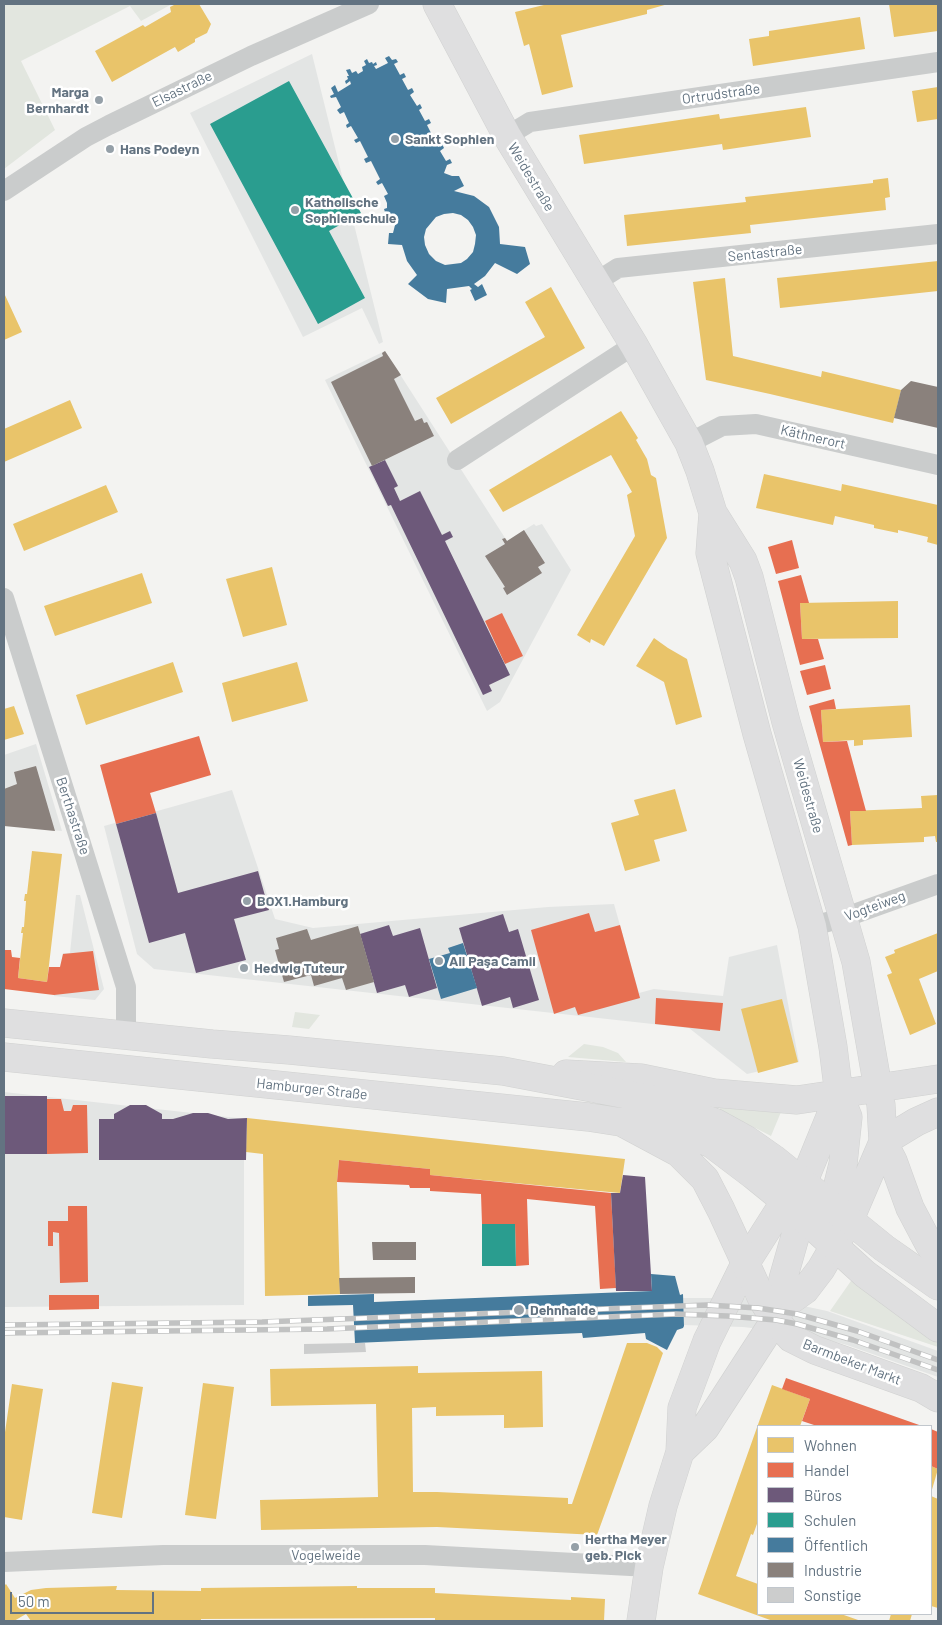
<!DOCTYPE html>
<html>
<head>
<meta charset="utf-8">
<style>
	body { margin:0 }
	#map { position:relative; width:942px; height:1625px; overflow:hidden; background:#f3f3f1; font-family:Barlow,sans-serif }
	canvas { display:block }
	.frame { position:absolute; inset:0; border:5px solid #637381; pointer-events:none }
	.legend { position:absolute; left:757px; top:1425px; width:175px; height:190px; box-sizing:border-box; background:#fff; border:1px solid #c1c7cd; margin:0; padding:6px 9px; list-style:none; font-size:15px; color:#637381 }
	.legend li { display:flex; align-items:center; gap:10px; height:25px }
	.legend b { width:25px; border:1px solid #c1c7cd }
	.scale { position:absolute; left:10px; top:1592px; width:144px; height:22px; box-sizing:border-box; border:2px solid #637381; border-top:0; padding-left:6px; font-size:15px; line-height:18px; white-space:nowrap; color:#637381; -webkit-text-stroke:4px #fff; paint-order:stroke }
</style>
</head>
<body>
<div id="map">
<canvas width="942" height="1625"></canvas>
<div class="frame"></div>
<ul class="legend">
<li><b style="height:14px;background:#e9c46a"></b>Wohnen</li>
<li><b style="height:14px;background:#e76f51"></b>Handel</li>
<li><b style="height:14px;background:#6d597a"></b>Büros</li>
<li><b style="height:14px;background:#2a9d8f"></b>Schulen</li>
<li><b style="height:14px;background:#457b9d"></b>Öffentlich</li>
<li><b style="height:14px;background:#8a817c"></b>Industrie</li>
<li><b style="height:14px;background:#cccdcd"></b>Sonstige</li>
</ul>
<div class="scale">50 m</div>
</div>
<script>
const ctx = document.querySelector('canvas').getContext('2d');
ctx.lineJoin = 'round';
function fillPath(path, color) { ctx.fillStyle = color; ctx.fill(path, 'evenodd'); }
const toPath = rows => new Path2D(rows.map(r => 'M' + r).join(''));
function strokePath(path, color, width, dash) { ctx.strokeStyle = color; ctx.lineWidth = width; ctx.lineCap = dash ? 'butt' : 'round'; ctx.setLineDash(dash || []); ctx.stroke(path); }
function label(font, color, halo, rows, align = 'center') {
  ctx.font = font + ' Barlow,sans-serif'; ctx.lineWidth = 5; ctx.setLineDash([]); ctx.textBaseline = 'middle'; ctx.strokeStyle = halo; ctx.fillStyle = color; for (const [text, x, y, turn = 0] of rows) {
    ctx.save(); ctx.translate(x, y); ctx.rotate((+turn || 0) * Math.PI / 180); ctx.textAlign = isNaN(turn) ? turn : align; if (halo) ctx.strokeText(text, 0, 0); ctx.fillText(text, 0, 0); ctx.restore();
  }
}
const built = toPath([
	[312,54,383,342,379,344,362,308,303,337,190,113],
	[385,351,507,541,534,524,536,526,542,524,571,570,500,702,487,711,325,380],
	[36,744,62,831,4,825,4,755],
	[232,790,275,919,313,928,548,907,614,904,639,993,654,989,723,996,729,957,777,945,799,1062,747,1074,689,1028,154,969,137,954,104,826],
	[76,895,80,895,104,989,95,1000,54,996,63,953,70,953],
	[4,1092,246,1119,244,1153,244,1305,4,1307],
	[683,1298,743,1298,785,1302,827,1311,938,1351,938,1377,847,1345,806,1334,743,1327,684,1325]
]);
const green = toPath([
	[4,4,172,4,141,21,130,6,21,61,55,130,4,169],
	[295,1012,320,1015,309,1029,292,1027],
	[584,1044,603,1047,618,1053,626,1062,568,1057],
	[719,1105,781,1112,771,1136,720,1110],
	[853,1278,938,1337,938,1347,830,1311]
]);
const homes = toPath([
	[176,4,199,4,211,24,207,33,195,39,195,42,178,52,175,47,112,82,95,51,143,25,145,27,171,12,170,7],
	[548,4,668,4,647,10,647,14,561,35,573,87,542,95,529,44,524,46,515,12],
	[889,4,938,4,938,31,894,37],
	[860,17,865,49,753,66,749,39,769,36,769,31],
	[938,87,938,119,917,122,912,91],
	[806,107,811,137,723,150,722,144,584,164,579,135,719,114,720,119],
	[888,178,890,197,885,198,886,210,750,225,751,233,627,246,624,215,746,202,745,197,873,183,873,180],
	[938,261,938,291,780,308,777,278],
	[725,278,733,356,821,377,822,371,901,390,893,423,770,394,706,380,693,282],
	[551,287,585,348,451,424,436,398,545,337,525,302],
	[4,293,22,332,4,340],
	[70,400,82,428,4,462,4,429],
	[621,411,638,438,636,440,647,459,651,475,656,478,667,538,604,646,591,639,590,643,577,635,635,536,627,495,632,492,611,455,503,512,489,490],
	[764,474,841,491,842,484,938,505,938,545,927,542,928,537,898,530,898,533,874,528,874,525,835,516,833,525,756,508],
	[106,485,118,512,24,551,13,524],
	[272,567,287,625,243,637,226,579],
	[142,573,152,603,55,636,44,606],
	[898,601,898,638,802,639,800,603],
	[654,638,668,648,687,659,702,717,676,725,664,682,636,666],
	[173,662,183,692,86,725,76,695],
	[297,662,308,701,232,722,222,683],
	[910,705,912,737,863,740,863,745,854,746,854,740,823,742,821,710],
	[14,706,24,734,4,740,4,709],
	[675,789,687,831,654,840,660,861,625,871,611,823,639,815,634,800],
	[938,795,938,842,936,842,935,836,924,837,924,842,852,845,850,811,922,808,921,796],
	[32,851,62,854,47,982,18,978,23,933,21,933,22,927,24,927,26,901,24,901,25,894,27,894],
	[938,933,938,971,919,979,936,1024,910,1035,887,975,892,973,885,957,895,953,894,950],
	[782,999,798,1062,758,1073,741,1009],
	[247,1118,625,1159,620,1193,430,1175,430,1169,339,1160,337,1182,340,1294,265,1296,263,1154,246,1152],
	[627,1343,647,1343,657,1347,663,1353,597,1535,437,1527,261,1530,260,1500,378,1497,376,1404,271,1406,270,1369,418,1366,418,1373,542,1371,543,1427,504,1428,504,1415,436,1416,436,1407,412,1408,413,1492,437,1492,568,1498,568,1504,572,1504],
	[112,1382,143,1387,122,1518,92,1513],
	[203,1383,234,1387,216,1519,185,1515],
	[12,1384,43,1389,22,1520,4,1517,4,1439],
	[772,1385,810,1399,800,1426,758,1426,758,1521,753,1535,751,1534,736,1576,758,1584,758,1614,841,1614,861,1621,773,1621,698,1594],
	[931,1466,938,1469,931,1493],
	[931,1496,938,1499,938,1608,931,1606],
	[6,1584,15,1598,31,1590,46,1588,117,1586,116,1590,201,1591,201,1588,357,1586,357,1588,435,1588,435,1593,571,1600,571,1597,605,1599,604,1621,435,1621,435,1618,201,1619,201,1621,116,1621,116,1620,31,1621,26,1614,14,1621,4,1621,4,1586],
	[891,1614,912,1614,910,1621,889,1621]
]);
const shops = toPath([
	[792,540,799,568,776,574,768,547],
	[801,575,809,603,800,603,802,639,818,639,824,659,800,665,778,581],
	[502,613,523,656,505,664,485,621],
	[825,665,831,689,807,695,800,671],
	[834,699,836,709,821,710,823,742,847,741,866,811,850,811,852,845,848,846,809,706],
	[199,736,211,775,150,793,156,813,116,824,100,765],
	[589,913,595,932,620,925,640,998,578,1015,575,1007,554,1014,531,930],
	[4,950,11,950,12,957,20,958,18,978,47,982,49,967,60,967,63,954,93,951,99,990,54,995,4,989],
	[656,998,723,1003,720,1031,655,1024],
	[47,1099,61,1099,64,1111,71,1111,73,1105,87,1105,88,1153,47,1154],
	[339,1160,430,1169,430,1175,611,1193,616,1288,600,1289,595,1206,527,1199,529,1265,516,1266,515,1224,482,1224,481,1194,430,1191,430,1188,410,1188,409,1185,337,1182],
	[68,1206,87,1206,88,1282,60,1283,59,1233,53,1232,53,1246,48,1246,48,1221,68,1221],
	[49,1295,99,1295,99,1309,49,1310],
	[786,1378,922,1426,817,1426,802,1421,810,1399,782,1389],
	[931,1429,938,1432,938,1469,931,1466]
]);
const offices = toPath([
	[385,460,398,486,394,488,400,501,420,491,442,535,450,531,453,537,445,541,510,675,489,685,492,691,483,695,391,505,388,506,369,467],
	[156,813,178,893,258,871,269,910,234,919,246,960,196,973,185,933,149,943,116,824],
	[503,914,509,932,518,929,539,1000,513,1008,510,997,482,1006,459,928],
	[389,925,393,936,420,928,437,988,409,997,405,985,377,993,360,934],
	[4,1096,47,1096,47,1154,4,1154],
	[130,1105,146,1105,162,1114,162,1119,173,1119,193,1113,208,1113,228,1119,247,1118,246,1160,99,1160,99,1119,114,1119,114,1114],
	[623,1175,645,1177,652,1291,616,1291,611,1193,620,1193]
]);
const schools = toPath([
	[289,81,361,213,329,231,365,298,318,324,210,124],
	[482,1224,515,1224,516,1266,482,1266]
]);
const public = toPath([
	[389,56,392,60,396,59,398,62,394,64,400,75,404,73,406,77,402,79,408,90,412,88,414,92,410,95,417,106,420,104,422,108,419,110,425,121,429,119,431,123,427,125,438,147,442,144,444,148,440,151,446,161,450,159,452,163,447,165,444,173,452,176,459,176,464,186,454,191,474,196,489,207,499,227,500,244,525,247,530,264,517,274,495,263,485,276,474,284,478,287,482,284,487,295,475,301,470,290,472,289,469,286,447,289,446,303,428,299,408,284,417,275,407,261,402,245,388,244,389,233,393,233,396,221,392,218,390,221,387,219,389,217,386,211,385,212,384,209,387,208,387,203,384,196,388,194,382,183,378,185,376,182,380,179,371,161,366,163,364,159,368,157,360,141,356,143,354,140,358,138,351,126,347,128,346,125,349,123,344,112,340,114,337,110,341,107,336,97,331,98,330,96,334,94,331,88,335,85,338,92,351,84,350,81,346,84,345,81,348,79,347,76,349,76,346,70,350,69,352,73,356,71,358,74,363,71,362,67,366,65,364,61,367,59,369,63,372,62,373,64,376,62,377,65,374,66,376,69,388,63,385,58],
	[453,213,461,215,468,220,473,227,476,235,475,244,473,252,467,259,461,263,445,265,436,261,429,254,425,245,424,237,426,229,436,217,444,214],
	[463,943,477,988,441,999,429,959,450,953,448,948],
	[651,1274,675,1276,680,1295,683,1294,684,1326,683,1328,677,1330,667,1350,646,1339,645,1333,583,1338,582,1333,355,1343,353,1305,308,1306,308,1296,374,1294,374,1302,652,1291]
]);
const industry = toPath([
	[385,351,401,375,394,379,415,421,422,418,424,423,427,422,434,436,372,466,331,382,383,356,382,353],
	[911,381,938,387,938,428,894,418,901,390],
	[524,530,545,563,538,567,542,573,507,595,503,588,505,587,485,556,505,544,502,539,505,538,507,541],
	[36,766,55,831,4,826,4,789,17,784,14,772],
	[358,926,374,982,346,990,342,978,314,986,311,975,284,982,275,950,279,949,276,938,307,929,311,940],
	[372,1242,416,1242,416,1260,373,1260],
	[415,1277,415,1293,340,1294,339,1278]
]);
const building = toPath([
	[355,1343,365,1343,366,1352,304,1354,304,1344]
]);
const street = toPath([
	[507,136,530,122,938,62],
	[4,191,86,137,109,125,251,56,369,4],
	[596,282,618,268,938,234],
	[689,443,722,426,756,424,938,465],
	[457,460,634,345],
	[4,598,126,987,126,1036],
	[812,926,843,918,938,884],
	[4,1562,163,1555,425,1555,649,1567]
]);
const secondary = toPath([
	[437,4,507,136,634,345,689,443,700,471,713,513,743,561,749,577,786,722,856,962,881,1105,883,1142,893,1161,910,1208,929,1244,938,1258],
	[713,513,710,553,757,734,812,926,833,1047,839,1095,848,1117,843,1164,833,1205,830,1223,836,1247],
	[566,1074,641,1078,714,1093,797,1100,938,1079],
	[883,1142,916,1122,938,1112],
	[781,1307,783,1279,801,1216,803,1194],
	[680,1452,705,1428,775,1320,781,1307,805,1290,821,1269,850,1219,883,1142],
	[641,1621,649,1567,663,1506,680,1452,682,1408,707,1341,745,1264,785,1201,803,1183,839,1095]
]);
const primary = toPath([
	[4,1023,212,1044,289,1050,503,1071,650,1099,716,1123,747,1140,774,1159,884,1248,938,1286],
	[4,1057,588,1117,620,1122,664,1122,712,1144,753,1175,785,1201,865,1274,938,1328],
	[623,1123,679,1153,705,1179,721,1210,762,1299,775,1320,791,1338,815,1350,921,1388,938,1398]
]);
const rail = toPath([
	[4,1325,262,1322,707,1305,758,1308,797,1314,857,1331,938,1360],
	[4,1333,327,1329,676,1314,727,1316,776,1320,797,1324,853,1340,938,1370]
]);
const markers = [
	[99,100,5,"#95a0a8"],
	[395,139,5,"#95a0a8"],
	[110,149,5,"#95a0a8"],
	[295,210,5,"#95a0a8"],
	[247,901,5,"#95a0a8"],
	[439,961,5,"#95a0a8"],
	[244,968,5,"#95a0a8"],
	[519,1310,6,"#95a0a8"],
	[575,1547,5,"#95a0a8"]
];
const streetNames = [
	["Elsastraße",182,89,-26],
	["Ortrudstraße",721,94,-8],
	["Weidestraße",531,177,59],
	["Sentastraße",765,253,-6],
	["Käthnerort",813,437,13],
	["Weidestraße",808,796,74],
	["Berthastraße",73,816,72],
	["Vogteiweg",875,906,-20],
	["Hamburger Straße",312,1089,6],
	["Barmbeker Markt",852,1362,21],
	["Vogelweide",326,1555]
];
const poiNames = [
	["Marga",89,92,"right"],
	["Bernhardt",89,108,"right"],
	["Sankt Sophien",405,139],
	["Hans Podeyn",120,149],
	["Katholische",305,202],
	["Sophienschule",305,218],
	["BOX1.Hamburg",257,901],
	["Ali Paşa Camii",449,961],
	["Hedwig Tuteur",254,968],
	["Dehnhaide",530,1310],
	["Hertha Meyer",585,1539],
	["geb. Pick",585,1555]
];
fillPath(built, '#e3e5e4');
fillPath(green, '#e2e6df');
fillPath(homes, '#e9c46a');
fillPath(shops, '#e76f51');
fillPath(offices, '#6d597a');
fillPath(schools, '#2a9d8f');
fillPath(public, '#457b9d');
fillPath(industry, '#8a817c');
fillPath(building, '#cccdcd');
strokePath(secondary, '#d0d1d0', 29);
strokePath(primary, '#d0d1d0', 29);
strokePath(street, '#cacccc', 20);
strokePath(secondary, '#dfdfe0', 28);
strokePath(primary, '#dfdfe0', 28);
strokePath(rail, '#c1c2c2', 5.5);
strokePath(rail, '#fff', 4, [11]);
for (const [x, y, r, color] of markers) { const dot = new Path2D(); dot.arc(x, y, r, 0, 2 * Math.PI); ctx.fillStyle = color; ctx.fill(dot); strokePath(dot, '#fff', 2); }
label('14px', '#637381', '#fff', streetNames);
label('bold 14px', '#637381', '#fff', poiNames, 'left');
</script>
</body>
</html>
